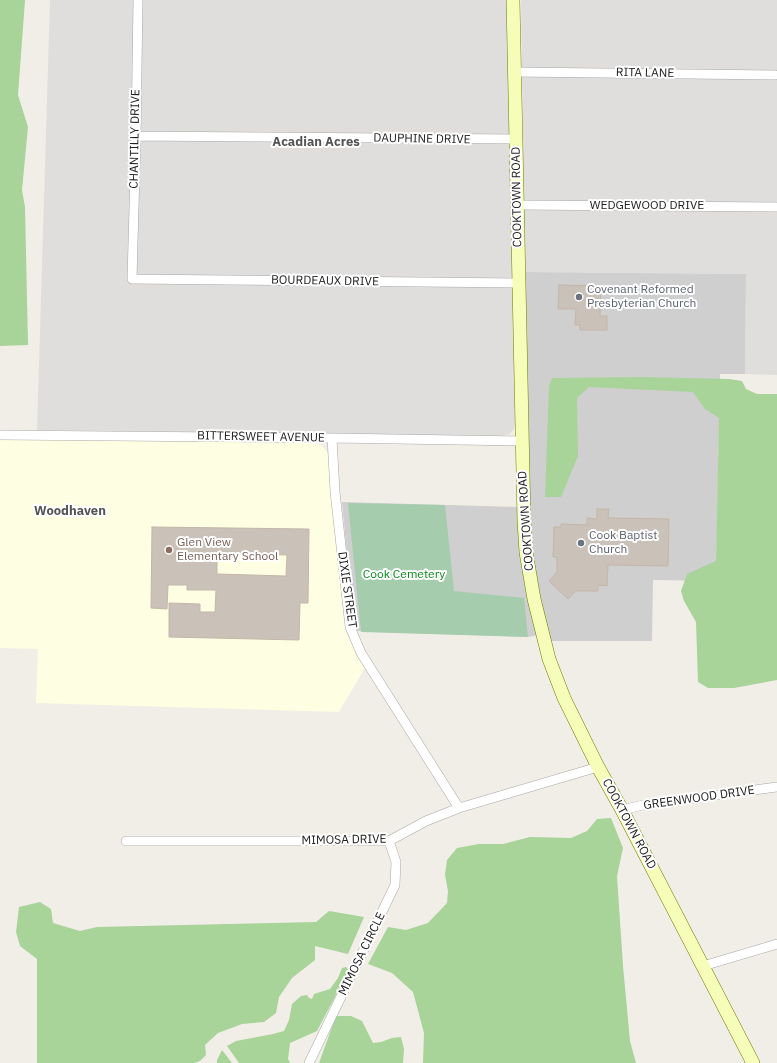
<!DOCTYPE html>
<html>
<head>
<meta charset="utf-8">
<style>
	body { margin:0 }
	canvas { display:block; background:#f1eee7 }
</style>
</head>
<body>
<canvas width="777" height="1063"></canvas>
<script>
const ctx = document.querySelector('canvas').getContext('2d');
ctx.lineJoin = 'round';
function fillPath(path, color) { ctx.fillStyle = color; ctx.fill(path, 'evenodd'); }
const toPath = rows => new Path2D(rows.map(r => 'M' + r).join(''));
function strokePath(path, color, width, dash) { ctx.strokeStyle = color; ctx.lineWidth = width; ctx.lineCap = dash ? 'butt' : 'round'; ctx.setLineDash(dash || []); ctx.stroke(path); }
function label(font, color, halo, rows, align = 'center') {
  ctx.font = font + ' "IBM Plex Sans",sans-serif'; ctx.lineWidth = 4; ctx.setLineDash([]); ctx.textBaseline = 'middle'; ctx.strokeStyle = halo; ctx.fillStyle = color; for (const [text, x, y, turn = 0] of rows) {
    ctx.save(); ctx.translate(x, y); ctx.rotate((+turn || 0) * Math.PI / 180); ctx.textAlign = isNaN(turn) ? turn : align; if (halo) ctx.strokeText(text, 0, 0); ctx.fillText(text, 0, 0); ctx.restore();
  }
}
const residential = toPath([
	[50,0,509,0,516,422,514,429,510,434,500,436,37,430],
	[521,0,777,0,777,375,745,374,746,274,525,272]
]);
const education = toPath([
	[0,439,307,441,317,444,322,446,327,452,328,455,346,624,348,636,366,666,339,712,36,703,38,649,0,648]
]);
const religious = toPath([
	[525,272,746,274,745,374,720,374,716,581,653,580,652,641,550,641,538,589,531,537,529,502],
	[342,502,518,507,539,635,528,637,357,631,353,617]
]);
const forest = toPath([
	[0,0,25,0,18,95,28,127,22,190,25,207,28,345,0,346],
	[641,377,729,379,742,381,746,389,757,394,777,394,777,680,734,688,708,688,698,682,696,622,684,601,681,591,687,574,716,561,719,418,705,409,693,392,589,387,577,398,578,456,561,497,545,497,549,386,552,378],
	[611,818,623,848,617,876,623,966,630,1041,636,1063,423,1063,424,1033,413,992,392,973,368,964,388,927,406,930,428,923,447,903,448,891,445,875,447,860,457,848,479,844,503,844,530,837,571,838,587,831,597,819],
	[40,902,51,909,53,923,80,931,97,927,316,922,329,911,364,917,348,954,315,946,315,960,292,978,279,997,276,1013,264,1022,242,1024,218,1033,205,1045,206,1055,200,1061,194,1063,37,1063,37,959,20,946,16,932,19,907],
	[346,967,349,970,317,1031,290,1043,288,1059,290,1063,239,1063,227,1046,236,1041,273,1034,284,1031,289,1020,292,1004,301,996,307,995,309,998,312,999,314,994,330,989,338,978,342,968],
	[336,1016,351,1016,362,1021,373,1043,381,1042,392,1038,401,1037,404,1049,403,1063,319,1063],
	[222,1050,232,1063,217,1063,217,1060]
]);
const cemetery = toPath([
	[348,503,445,505,454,591,524,598,528,637,361,632]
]);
const building = toPath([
	[559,285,601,286,600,316,607,316,607,330,580,330,580,325,575,325,576,309,558,309,559,285],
	[597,509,609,509,608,518,669,519,668,566,608,565,607,586,598,585,598,591,576,591,568,599,549,581,557,572,557,557,553,557,554,527,561,527,561,524,587,525,587,518,597,519,597,509],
	[152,527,309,529,308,603,300,603,299,640,169,637,169,603,200,604,200,612,215,612,216,590,187,590,187,585,168,585,167,609,151,608,152,527],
	[217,553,287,555,286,576,217,574,217,553]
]);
const street = toPath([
	[138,0,136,136,132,279,518,283],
	[515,72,775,75],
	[136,136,516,139],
	[518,205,777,207],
	[0,435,332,438,521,441],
	[332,438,335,492,350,627,361,653,459,808],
	[622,810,643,805,777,787],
	[126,841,389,841,426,821,459,808,598,767],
	[703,966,777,944],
	[309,1063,395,885,396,862,389,841]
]);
const secondary = toPath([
	[513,0,524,521,526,552,534,599,549,659,564,698,598,767,622,810,753,1063]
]);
const markers = [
	[579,297,4,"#6b7280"],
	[581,543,4,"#6b7280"],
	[169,550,4,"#8d6e63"]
];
const streetNames = [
	["RITA LANE",645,73,1],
	["CHANTILLY DRIVE",135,139,-89],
	["DAUPHINE DRIVE",422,139,1],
	["COOKTOWN ROAD",517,197,-91],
	["WEDGEWOOD DRIVE",647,206],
	["BOURDEAUX DRIVE",325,281,1],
	["BITTERSWEET AVENUE",261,437,1],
	["COOKTOWN ROAD",526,521,-94],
	["DIXIE STREET",347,590,82],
	["GREENWOOD DRIVE",699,798,-8],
	["COOKTOWN ROAD",629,824,62],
	["MIMOSA DRIVE",344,840,-1],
	["MIMOSA CIRCLE",362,954,-64]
];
const worshipNames = [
	["Covenant Reformed",587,290],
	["Presbyterian Church",587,304],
	["Cook Baptist",589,536],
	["Church",589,550]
];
const educationNames = [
	["Glen View",177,543],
	["Elementary School",177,557]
];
const parkNames = [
	["Cook Cemetery",404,575]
];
const neighbourhoodNames = [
	["Acadian Acres",316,142],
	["Woodhaven",70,511]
];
fillPath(residential, '#dfdedd');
fillPath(education, '#feffe2');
fillPath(religious, '#cfcfcf');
fillPath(forest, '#a8d399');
fillPath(cemetery, '#a6ccae');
fillPath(building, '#cac1b9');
strokePath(building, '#c4b6a8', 1);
strokePath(street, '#a8a8a8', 10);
strokePath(secondary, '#6b7f00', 14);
strokePath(street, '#fff', 9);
strokePath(secondary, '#f6fdb9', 13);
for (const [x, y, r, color] of markers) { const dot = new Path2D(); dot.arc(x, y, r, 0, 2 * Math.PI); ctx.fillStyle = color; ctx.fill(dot); strokePath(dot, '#fff', 1.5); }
label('12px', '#212121', '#fff', streetNames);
label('12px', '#5b616d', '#fff', worshipNames, 'left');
label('12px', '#785e54', '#fff', educationNames, 'left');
label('12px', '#068816', '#fff', parkNames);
label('bold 13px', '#545454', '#fff', neighbourhoodNames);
</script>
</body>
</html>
